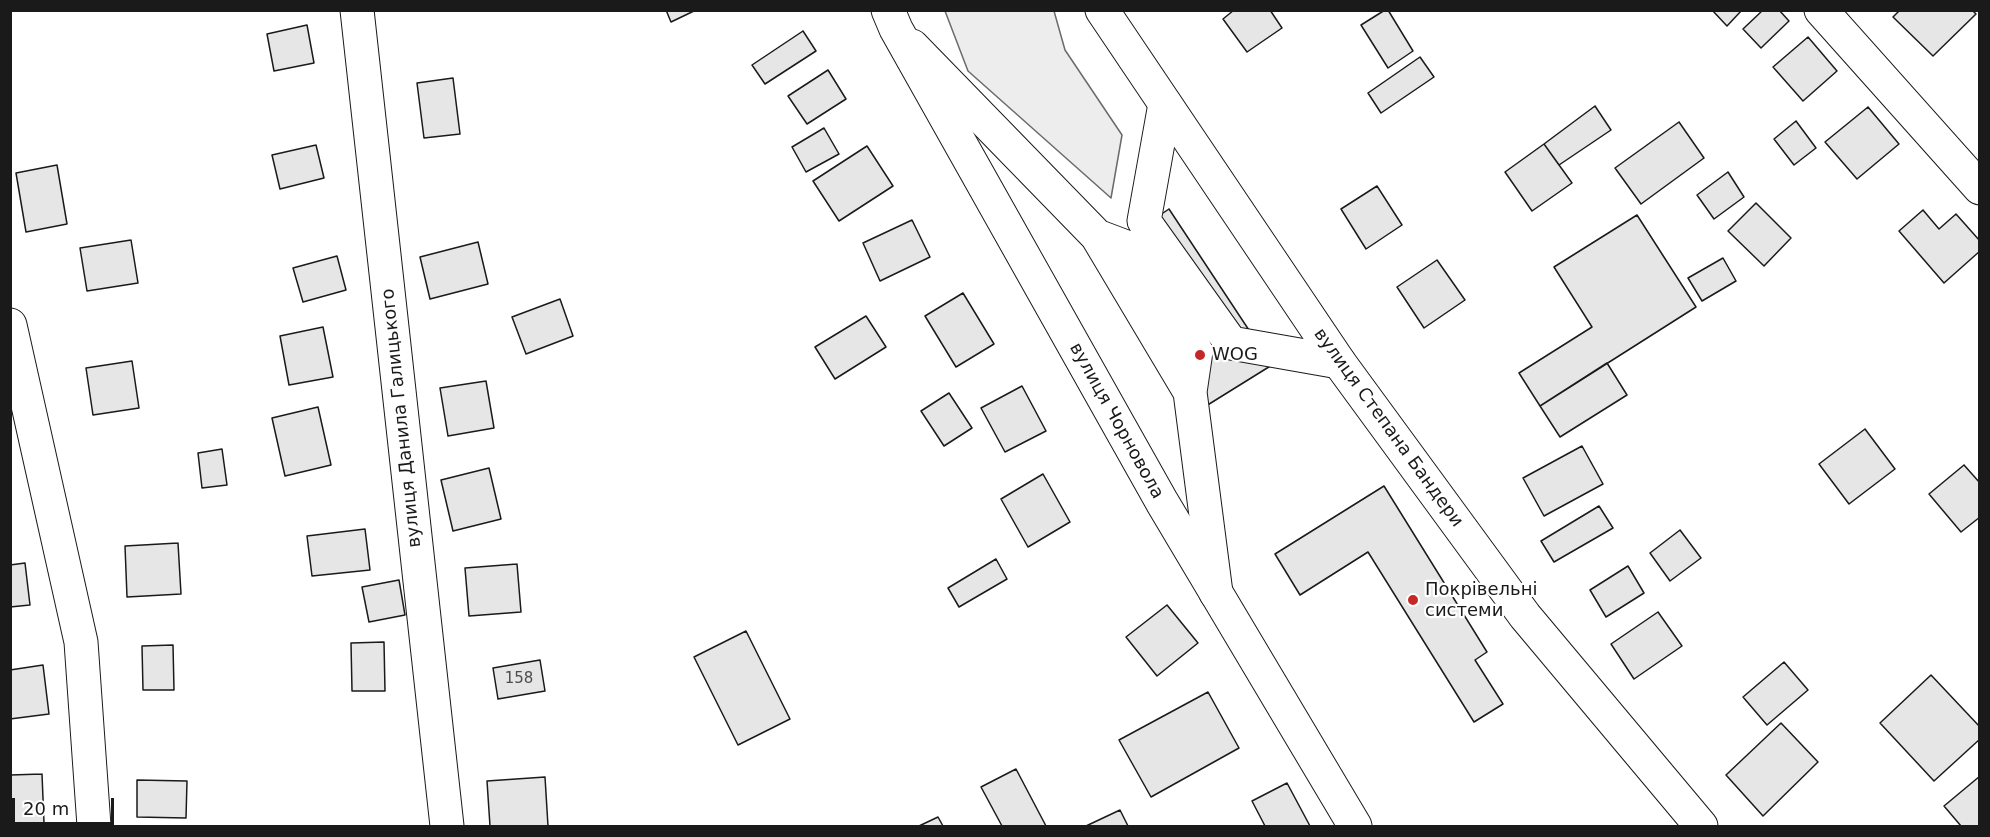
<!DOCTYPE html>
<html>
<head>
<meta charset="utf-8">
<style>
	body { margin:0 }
	#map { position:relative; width:1990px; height:837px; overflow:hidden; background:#fff; font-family:"DejaVu Sans",sans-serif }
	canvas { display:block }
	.frame { position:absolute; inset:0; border:12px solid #1a1a1a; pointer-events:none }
	.scale { position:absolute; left:12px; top:798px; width:102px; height:27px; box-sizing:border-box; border:3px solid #1a1a1a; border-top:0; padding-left:8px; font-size:18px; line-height:21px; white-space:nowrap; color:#1a1a1a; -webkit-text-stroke:4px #fff; paint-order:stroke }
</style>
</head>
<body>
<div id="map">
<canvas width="1990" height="837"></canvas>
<div class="frame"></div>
<div class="scale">20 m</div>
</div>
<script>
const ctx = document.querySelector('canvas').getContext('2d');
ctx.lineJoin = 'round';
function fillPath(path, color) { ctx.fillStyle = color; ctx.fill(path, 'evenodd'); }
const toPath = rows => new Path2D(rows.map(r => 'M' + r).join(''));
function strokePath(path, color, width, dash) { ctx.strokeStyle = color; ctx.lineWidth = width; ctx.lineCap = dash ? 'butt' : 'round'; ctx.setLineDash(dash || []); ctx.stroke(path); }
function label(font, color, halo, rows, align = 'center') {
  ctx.font = font + ' "DejaVu Sans",sans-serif'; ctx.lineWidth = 4.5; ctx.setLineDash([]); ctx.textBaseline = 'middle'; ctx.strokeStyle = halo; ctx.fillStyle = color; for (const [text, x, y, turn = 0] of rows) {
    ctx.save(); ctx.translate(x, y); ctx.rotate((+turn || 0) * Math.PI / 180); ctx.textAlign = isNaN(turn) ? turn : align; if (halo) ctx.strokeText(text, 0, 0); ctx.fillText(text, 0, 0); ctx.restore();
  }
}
const green = toPath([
	[945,11,1054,11,1065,50,1122,135,1111,198,968,71,945,11]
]);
const building = toPath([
	[666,10,696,10,671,22,666,10],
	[1234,10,1270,10,1282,28,1247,52,1223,19,1234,10],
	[1385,10,1388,10,1413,51,1388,68,1361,25,1385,10],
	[1712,10,1742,10,1727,26,1712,10],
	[1763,10,1779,10,1789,21,1761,48,1743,29,1763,10],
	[1900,10,1972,10,1976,14,1933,56,1893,17,1900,10],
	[307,25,314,63,274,71,267,34,307,25],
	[803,31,816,51,765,84,752,65,803,31],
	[1808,37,1837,71,1803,101,1773,67,1808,37],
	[1420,57,1434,77,1381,113,1368,93,1420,57],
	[828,70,846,99,807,124,788,96,828,70],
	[453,78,460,134,424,138,417,83,453,78],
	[1595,106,1611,130,1559,165,1544,144,1595,106],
	[1868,107,1899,144,1857,179,1825,142,1868,107],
	[1796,121,1816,148,1794,165,1774,139,1796,121],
	[1679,122,1704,158,1641,204,1615,168,1679,122],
	[824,128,839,154,806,172,792,147,824,128],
	[1544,144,1572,183,1532,211,1505,172,1544,144],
	[316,145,324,178,280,189,272,155,316,145],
	[867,146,893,186,839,221,813,181,867,146],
	[57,165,67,224,26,232,16,173,57,165],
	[1728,172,1744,197,1714,219,1697,195,1728,172],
	[1377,186,1402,225,1366,249,1341,209,1377,186],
	[1756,203,1791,238,1764,266,1728,231,1756,203],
	[1169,209,1272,365,1206,406,1099,256,1169,209],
	[1923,210,1939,229,1956,214,1980,241,1980,251,1944,283,1899,231,1923,210],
	[1637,215,1696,307,1540,406,1519,373,1592,327,1554,267,1637,215],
	[912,220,930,257,880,281,863,243,912,220],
	[131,240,138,283,87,291,80,248,131,240],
	[478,242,488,284,430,299,420,257,478,242],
	[337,256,346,290,303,302,293,268,337,256],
	[1723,258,1736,281,1702,301,1688,278,1723,258],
	[1437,260,1465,300,1424,328,1397,287,1437,260],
	[963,293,994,344,956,367,925,316,963,293],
	[560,299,573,336,526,354,512,317,560,299],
	[866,316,886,347,835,379,815,347,866,316],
	[323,327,333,377,289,385,280,336,323,327],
	[132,361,139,408,93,415,86,368,132,361],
	[1607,363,1627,395,1560,437,1540,406,1607,363],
	[486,381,494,428,448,436,440,388,486,381],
	[1022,386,1046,431,1005,452,981,408,1022,386],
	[949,393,972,428,944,446,921,411,949,393],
	[318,407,331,465,285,476,272,418,318,407],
	[1865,429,1895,469,1849,504,1819,464,1865,429],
	[1582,446,1603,484,1544,516,1523,478,1582,446],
	[222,449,227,485,202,488,198,453,222,449],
	[1964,465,1980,483,1980,517,1961,532,1929,494,1964,465],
	[489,468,501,519,453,531,441,480,489,468],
	[1043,474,1070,522,1028,547,1001,499,1043,474],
	[1384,486,1487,652,1475,660,1503,704,1474,722,1368,552,1300,595,1275,554,1384,486],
	[1599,506,1613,528,1554,562,1541,541,1599,506],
	[365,529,370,570,312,576,307,536,365,529],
	[1680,530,1701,558,1670,581,1650,553,1680,530],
	[178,543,181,594,127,597,125,546,178,543],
	[996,559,1007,579,959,607,948,588,996,559],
	[25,563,30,605,10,607,10,565,25,563],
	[517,564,521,612,469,616,465,568,517,564],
	[1628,566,1644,593,1606,617,1590,590,1628,566],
	[399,580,405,615,369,622,362,587,399,580],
	[1167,605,1198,643,1157,676,1126,637,1167,605],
	[1658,612,1682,646,1634,679,1611,644,1658,612],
	[746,631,790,719,738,745,694,657,746,631],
	[384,642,385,691,352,691,351,643,384,642],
	[173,645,174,690,143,690,142,646,173,645],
	[540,660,545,691,498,699,493,668,540,660],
	[1784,662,1808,690,1767,725,1743,697,1784,662],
	[43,665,49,714,10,719,10,670,43,665],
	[1931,675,1980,727,1980,739,1934,781,1880,723,1931,675],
	[1208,692,1239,748,1151,797,1119,740,1208,692],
	[1781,723,1818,762,1763,816,1726,775,1781,723],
	[1016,769,1046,826,1002,826,981,787,1016,769],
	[42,774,44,823,10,825,10,775,42,774],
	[1980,776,1980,826,1961,826,1944,806,1980,776],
	[545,777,548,826,490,826,487,781,545,777],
	[137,780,187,781,186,818,137,817,137,780],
	[1287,783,1310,826,1265,826,1252,801,1287,783],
	[1120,810,1128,826,1086,826,1120,810],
	[938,817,943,826,919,826,938,817]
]);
const minor = toPath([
	[357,10,447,826],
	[1821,10,1980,188],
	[912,46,1097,236,1190,392,1216,593],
	[1165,104,1144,221,1231,343,1339,362],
	[1097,236,1134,250,1196,351,1190,392],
	[10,325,81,642,94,826]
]);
const major = toPath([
	[888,10,896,29,1162,502,1355,826],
	[1102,10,1339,362,1525,616,1701,826]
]);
const markers = [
	[1200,355,6,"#c62828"],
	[1413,600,6,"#c62828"]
];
const numberNames = [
	["158",519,679]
];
const poiNames = [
	["WOG",1212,355],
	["Покрівельні",1425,590],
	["системи",1425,611]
];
const streetNames = [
	["вулиця Данила Галицького",402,418,-96],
	["вулиця Чорновола",1116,421,61],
	["вулиця Степана Бандери",1388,428,54]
];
fillPath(green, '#ededed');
strokePath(green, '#6a6a6a', 1.5);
fillPath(building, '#e6e6e6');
strokePath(building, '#1a1a1a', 1.5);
strokePath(minor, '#1a1a1a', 35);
strokePath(major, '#1a1a1a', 35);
strokePath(minor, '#fff', 33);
strokePath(major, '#fff', 33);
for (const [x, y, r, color] of markers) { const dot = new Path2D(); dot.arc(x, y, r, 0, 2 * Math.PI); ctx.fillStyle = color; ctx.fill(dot); strokePath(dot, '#fff', 2); }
label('15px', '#4d4d4d', null, numberNames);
label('18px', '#1a1a1a', '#fff', poiNames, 'left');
label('18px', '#1a1a1a', '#fff', streetNames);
</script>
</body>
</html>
